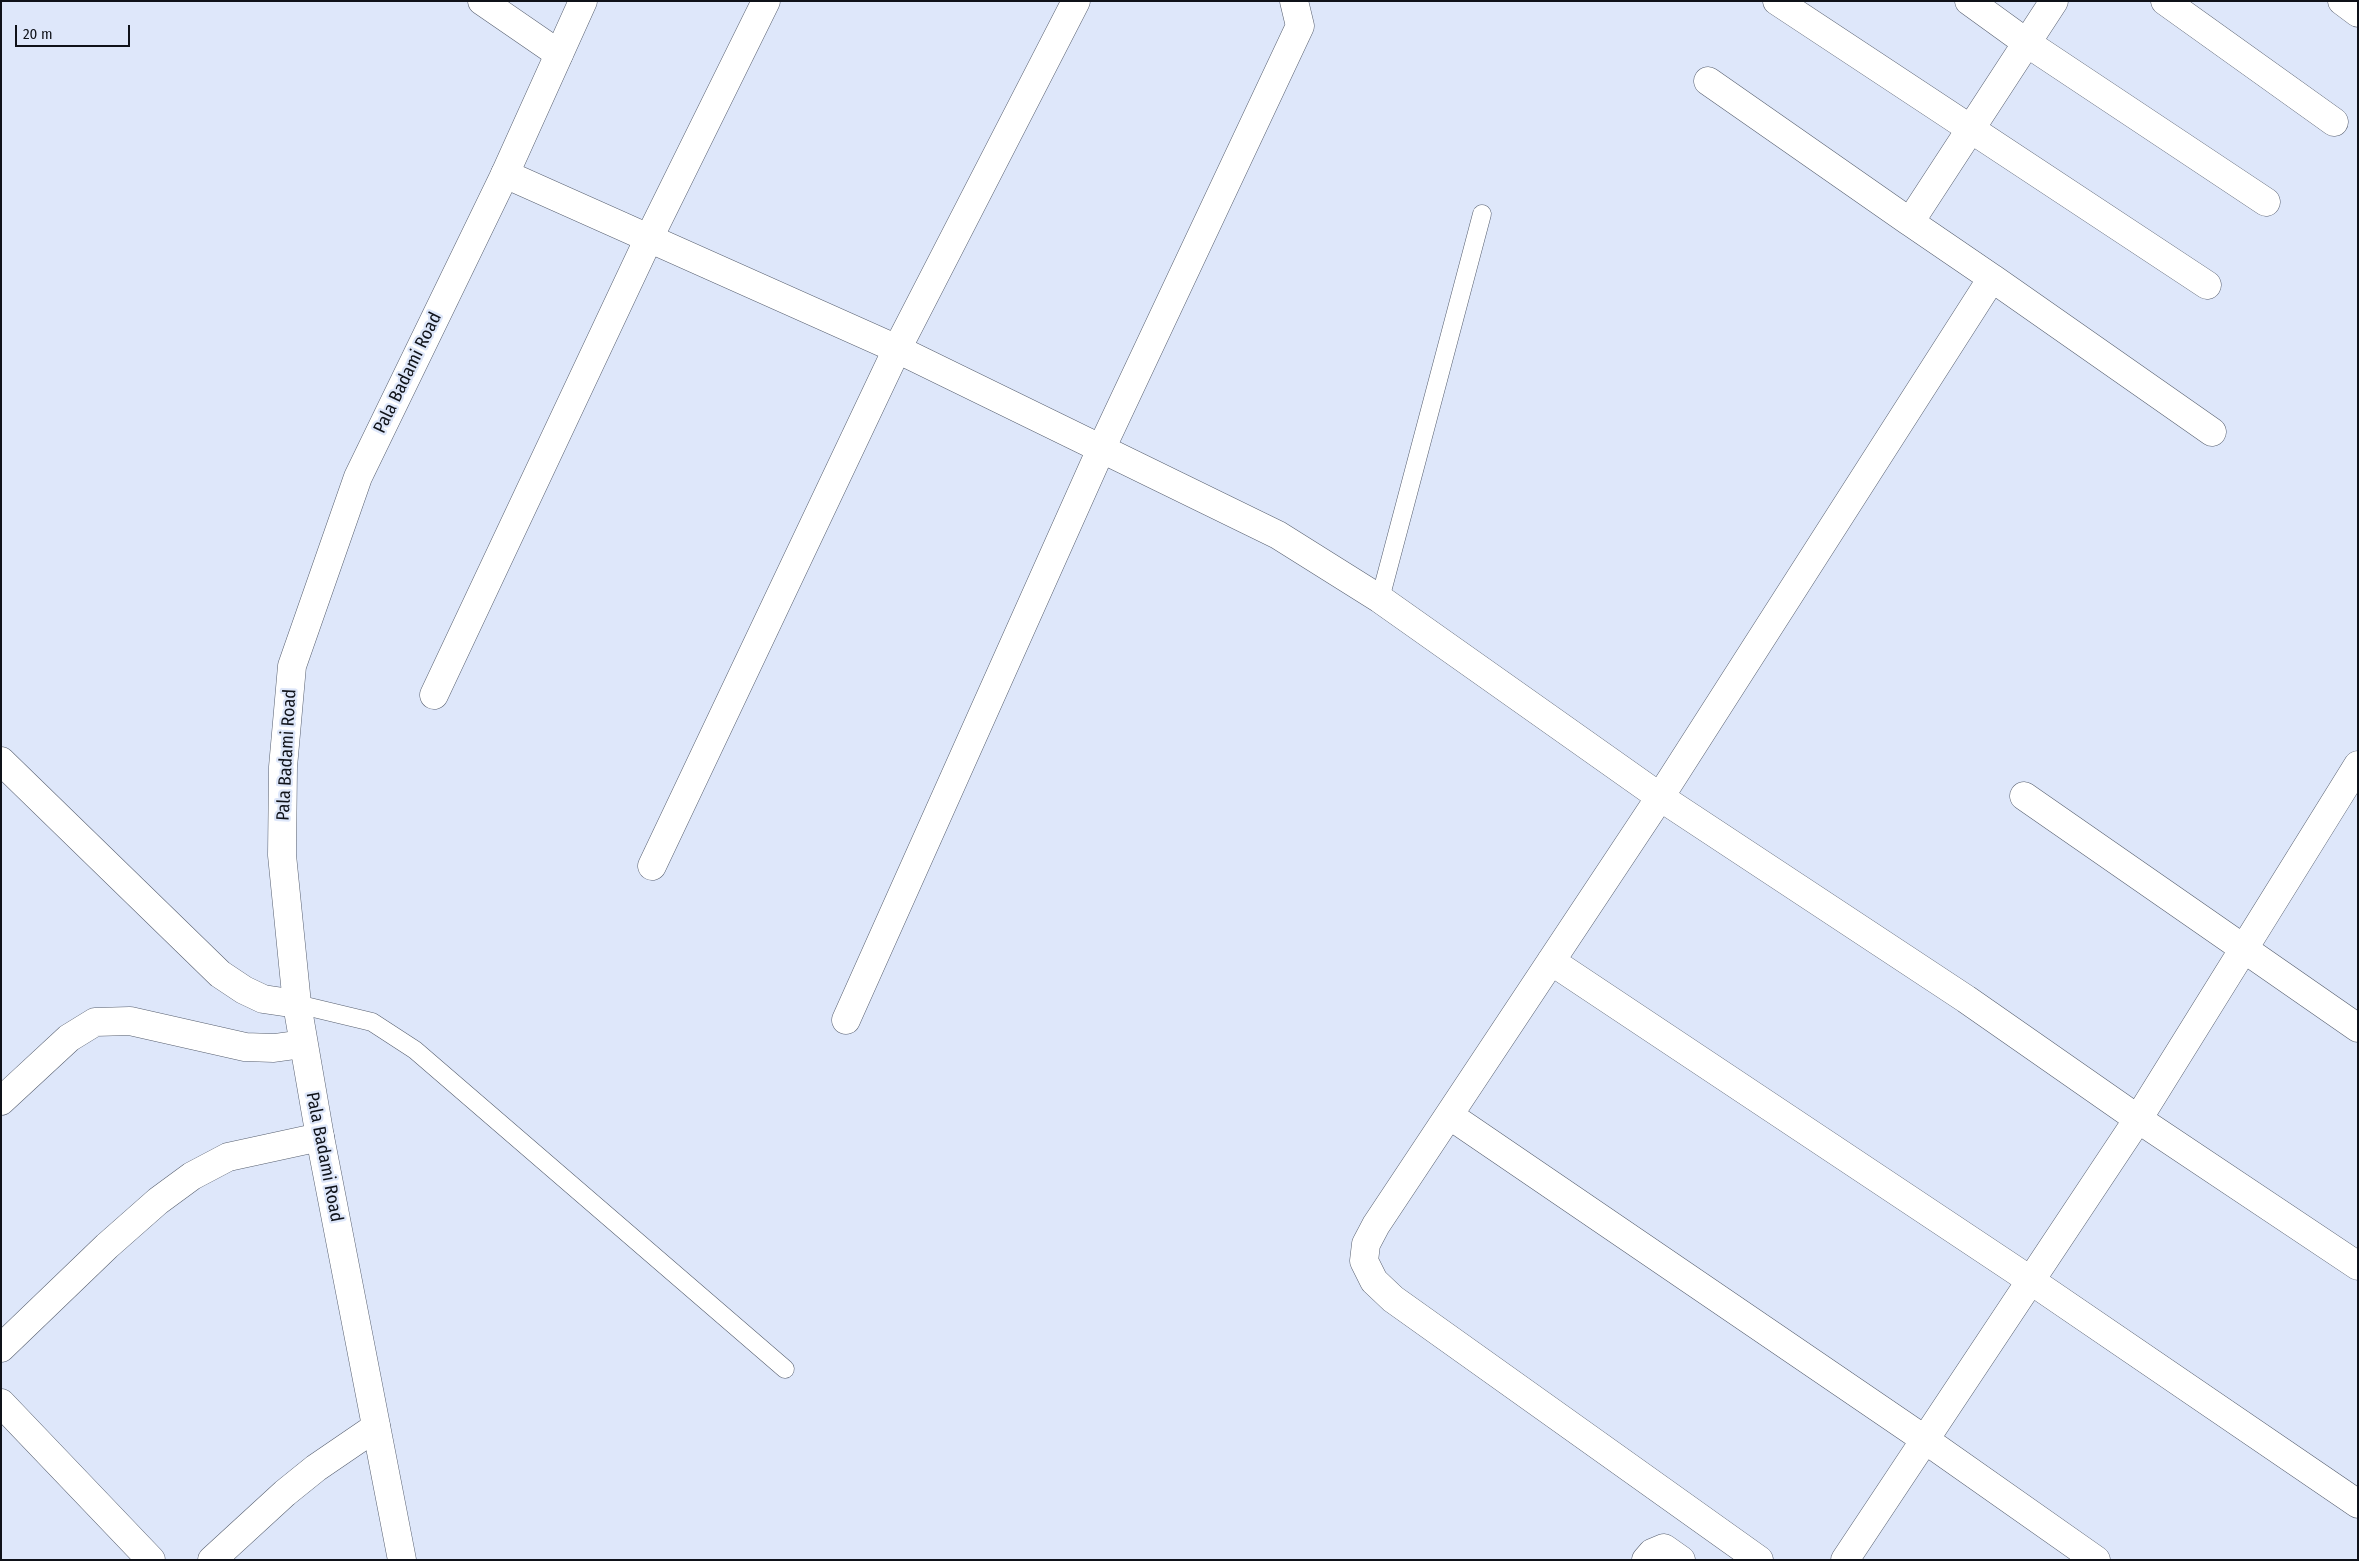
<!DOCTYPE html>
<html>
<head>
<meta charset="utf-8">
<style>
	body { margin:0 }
	#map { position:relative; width:2359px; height:1561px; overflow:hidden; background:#dee7fa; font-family:"Fira Sans Condensed",sans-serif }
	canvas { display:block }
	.frame { position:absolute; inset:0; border:2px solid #0f1219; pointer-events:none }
	.scale { position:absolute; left:15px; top:25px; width:115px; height:22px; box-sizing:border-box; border:2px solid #0f1219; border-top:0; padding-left:6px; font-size:15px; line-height:18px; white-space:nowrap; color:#0f1219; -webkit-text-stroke:4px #dee7fa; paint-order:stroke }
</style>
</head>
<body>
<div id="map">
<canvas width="2359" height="1561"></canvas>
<div class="frame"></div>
<div class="scale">20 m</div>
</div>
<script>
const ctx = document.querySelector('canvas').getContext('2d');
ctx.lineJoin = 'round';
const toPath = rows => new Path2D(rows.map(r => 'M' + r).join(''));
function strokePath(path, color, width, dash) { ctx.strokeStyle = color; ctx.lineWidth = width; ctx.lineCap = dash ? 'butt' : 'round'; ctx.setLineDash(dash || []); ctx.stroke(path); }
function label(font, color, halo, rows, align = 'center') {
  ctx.font = font + ' "Fira Sans Condensed",sans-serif'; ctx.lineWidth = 4.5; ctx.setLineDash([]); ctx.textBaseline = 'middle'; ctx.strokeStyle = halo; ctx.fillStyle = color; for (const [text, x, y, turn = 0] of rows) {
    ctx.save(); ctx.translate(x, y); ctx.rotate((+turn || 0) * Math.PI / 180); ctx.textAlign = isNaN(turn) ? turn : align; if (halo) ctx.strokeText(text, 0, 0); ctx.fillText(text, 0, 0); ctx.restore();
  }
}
const lane = toPath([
	[1380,599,1482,214],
	[297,1004,372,1022,415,1050,785,1369]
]);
const street = toPath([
	[482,1,559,54],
	[1777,1,2207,285],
	[1969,1,2027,43,2266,202],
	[2165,1,2334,122],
	[2342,1,2358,13],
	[1708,81,1910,222],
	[505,174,897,349,1278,535,1380,599,1660,797,1992,278,1910,222,2054,1],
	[1992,278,2212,432],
	[434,695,649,238,766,1],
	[1,761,220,974,244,990,263,999,297,1004],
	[2024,796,2358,1028],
	[652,866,897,349,1076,1],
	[1551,961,2030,1280,2358,1504],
	[846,1020,1102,447,1300,26,1294,1],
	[1,1101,69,1038,95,1022,130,1021,245,1047,274,1048,303,1044],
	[1449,1115,1924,1439,2096,1560],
	[1,1348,107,1246,158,1201,192,1176,228,1157,320,1137],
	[1,1403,151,1560],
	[212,1560,285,1493,316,1468,376,1427],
	[1646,1560,1652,1553,1664,1548,1681,1560],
	[1759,1560,1393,1299,1374,1281,1364,1261,1366,1244,1376,1225,1660,797,1966,999,2138,1119,2358,1266],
	[1845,1560,2138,1119,2358,765]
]);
const primary = toPath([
	[402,1560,320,1137,297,1004,282,855,283,767,292,666,358,477,505,174,583,1]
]);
const streetNames = [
	["Pala Badami Road",408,373,-64],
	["Pala Badami Road",287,755,-87],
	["Pala Badami Road",324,1157,79]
];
strokePath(lane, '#575f6f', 19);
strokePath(street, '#575f6f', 29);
strokePath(primary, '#575f6f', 29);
strokePath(lane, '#fff', 18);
strokePath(street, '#fff', 28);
strokePath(primary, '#fff', 28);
label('18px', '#0f1219', '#dee7fa', streetNames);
</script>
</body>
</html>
